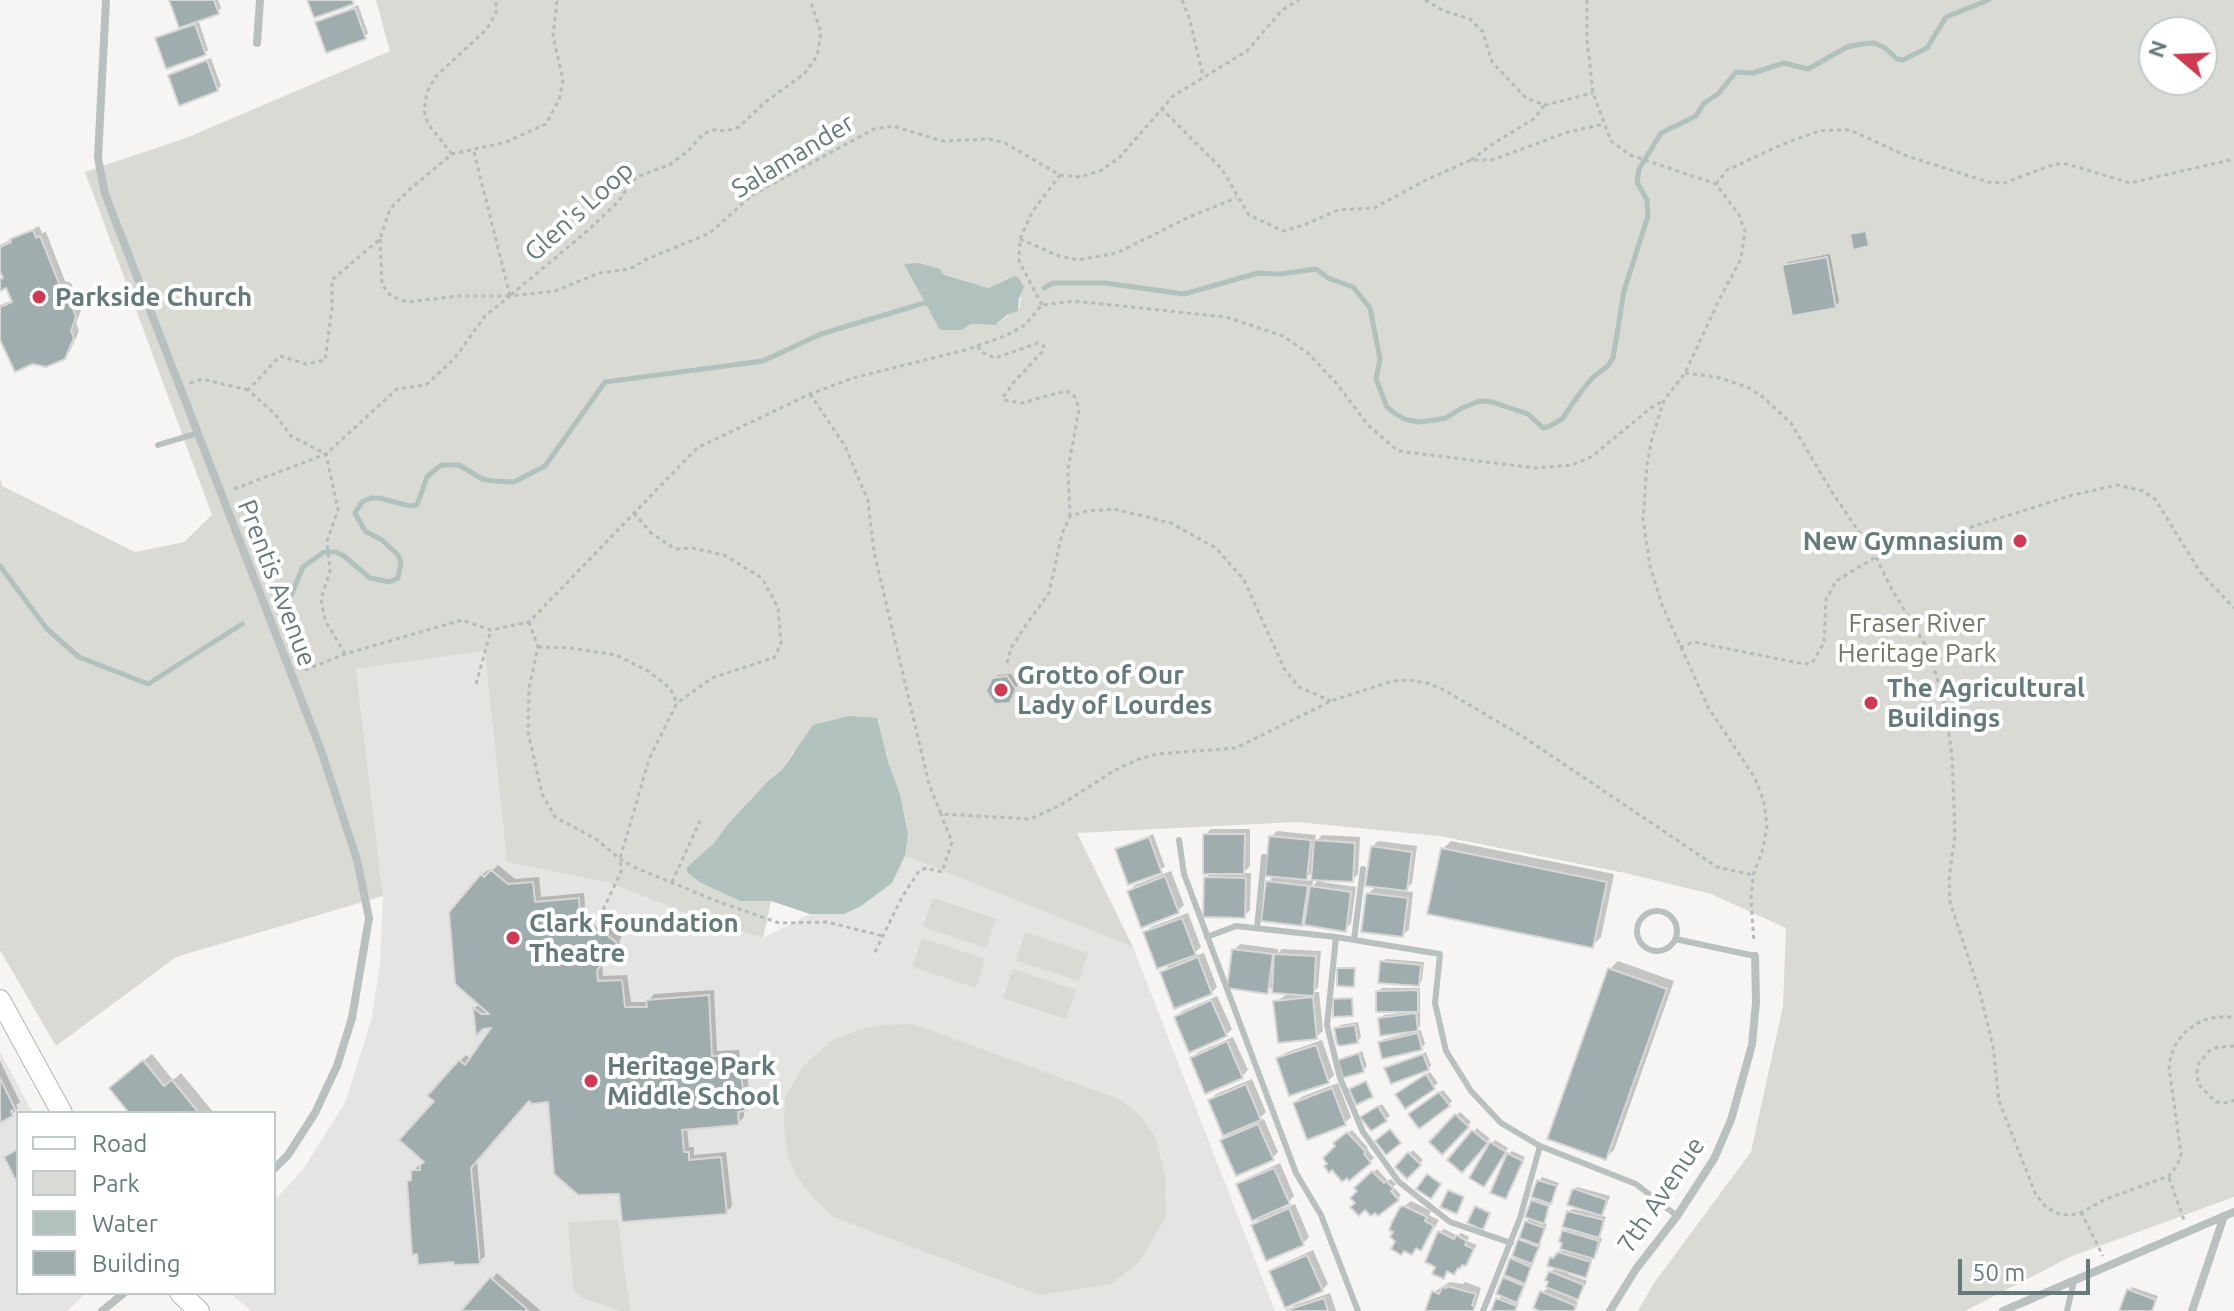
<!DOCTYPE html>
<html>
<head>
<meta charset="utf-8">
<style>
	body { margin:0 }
	#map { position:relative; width:2234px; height:1311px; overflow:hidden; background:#f6f5f3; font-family:Ubuntu,sans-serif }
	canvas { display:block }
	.legend { position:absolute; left:16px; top:1111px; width:260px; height:184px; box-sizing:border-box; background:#fff; border:2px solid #c1caca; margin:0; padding:10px 14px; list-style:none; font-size:24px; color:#647a7b }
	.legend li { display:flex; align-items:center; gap:16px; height:40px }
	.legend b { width:40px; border:2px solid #c1caca }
	.north { position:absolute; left:2138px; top:16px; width:80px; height:80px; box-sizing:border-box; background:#fff; border:2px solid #c1caca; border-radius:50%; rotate:289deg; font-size:22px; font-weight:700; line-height:32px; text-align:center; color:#647a7b }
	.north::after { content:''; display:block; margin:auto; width:28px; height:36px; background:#ce3a51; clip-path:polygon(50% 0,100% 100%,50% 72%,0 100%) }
	.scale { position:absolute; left:1958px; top:1259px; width:132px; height:36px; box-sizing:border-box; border:4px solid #647a7b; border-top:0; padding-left:10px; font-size:24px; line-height:28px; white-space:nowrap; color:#647a7b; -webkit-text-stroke:6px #fff; paint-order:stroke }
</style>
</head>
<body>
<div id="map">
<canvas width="2234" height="1311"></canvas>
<ul class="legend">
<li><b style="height:10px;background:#fff"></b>Road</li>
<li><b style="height:22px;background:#d8dad3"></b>Park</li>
<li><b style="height:22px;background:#b1c1be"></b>Water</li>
<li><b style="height:22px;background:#a0adae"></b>Building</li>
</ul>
<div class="north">N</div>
<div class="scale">50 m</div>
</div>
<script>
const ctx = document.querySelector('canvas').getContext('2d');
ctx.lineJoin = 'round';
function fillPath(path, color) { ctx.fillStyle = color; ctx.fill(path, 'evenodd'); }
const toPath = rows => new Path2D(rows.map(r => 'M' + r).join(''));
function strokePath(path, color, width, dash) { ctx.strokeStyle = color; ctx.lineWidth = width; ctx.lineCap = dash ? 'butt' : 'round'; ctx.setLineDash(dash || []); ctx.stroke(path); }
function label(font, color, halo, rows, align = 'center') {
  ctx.font = font + ' Ubuntu,sans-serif'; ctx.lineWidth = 8; ctx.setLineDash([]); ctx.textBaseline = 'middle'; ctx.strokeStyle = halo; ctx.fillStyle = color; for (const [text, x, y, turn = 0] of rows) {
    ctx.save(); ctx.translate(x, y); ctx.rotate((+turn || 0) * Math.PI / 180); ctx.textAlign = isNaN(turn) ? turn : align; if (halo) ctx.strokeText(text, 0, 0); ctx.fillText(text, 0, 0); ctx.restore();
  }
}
const built = toPath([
	[486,651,507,862,610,883,694,916,763,938,810,914,844,914,892,883,905,856,1133,947,1275,1311,251,1311,230,1293,274,1293,274,1201,304,1168,346,1101,372,1017,380,963,383,896,356,669],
	[0,1052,33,1113,18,1113,18,1293,86,1293,67,1311,0,1311]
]);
const green = toPath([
	[376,0,2234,0,2234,1197,2072,1256,1965,1311,1638,1311,1654,1283,1751,1152,1783,1006,1786,928,1711,894,1625,873,1440,836,1297,822,1077,833,1133,947,905,856,908,834,900,794,888,762,794,751,782,770,769,780,727,825,714,843,686,868,688,873,701,883,740,901,771,901,763,938,694,916,610,883,507,862,485,651,356,669,383,896,176,957,56,1046,0,950,0,478,2,486,135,552,184,542,212,515,85,172,186,138,390,51],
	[2154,32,2202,32,2202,80,2154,80],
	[940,269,944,275,989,288,1014,276,1021,291,1020,307,995,325,971,324,962,330],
	[933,898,996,919,986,948,923,927],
	[1025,932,1088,953,1079,981,1016,961],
	[922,938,985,959,976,988,912,967],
	[1013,969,1076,990,1066,1019,1003,998],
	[913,1024,1119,1099,1141,1116,1155,1137,1165,1174,1166,1216,1140,1261,1111,1284,1039,1295,831,1216,814,1198,797,1177,788,1156,784,1127,785,1098,804,1065,831,1041,858,1030,881,1025],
	[618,1220,630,1311,621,1311,583,1298,575,1292,573,1286,568,1222]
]);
const water = toPath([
	[919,263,940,269,944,275,989,288,1014,276,1018,277,1024,287,1019,299,1018,311,1007,315,995,325,971,324,962,330,940,330,904,264],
	[849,716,877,718,888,762,900,794,908,834,905,856,892,883,861,906,844,914,810,914,771,901,740,901,701,883,688,873,686,868,714,843,727,825,769,780,782,770,813,725]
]);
const shadow = toPath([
	[171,0,218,0,221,8,218,12,198,19,208,50,205,53,158,39,181,28],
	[358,5,368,33,365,37,318,23],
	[211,58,221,86,217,90,170,75],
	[39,226,42,233,46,232,65,281,71,283,81,310,76,323,79,331,70,351,64,357,0,332,0,305,13,300,7,286,0,289,0,279,4,275,0,266,0,245],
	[1830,254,1839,302,1835,306,1785,266,1788,262],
	[1011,674,1018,684,1009,701,994,679,998,675],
	[1211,829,1250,829,1250,866,1243,873,1251,873,1250,910,1244,916,1206,878,1212,872,1205,835],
	[1277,831,1316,835,1315,842,1322,835,1360,837,1358,874,1352,880,1322,878,1322,882,1356,887,1351,923,1345,929,1307,918,1302,924,1268,882,1275,875,1271,837],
	[1314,870,1320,878,1312,887,1313,881,1304,880],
	[1153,834,1165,867,1129,883,1117,850],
	[1378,841,1417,846,1412,883,1404,891,1413,892,1409,929,1403,935,1368,894,1377,885,1372,847],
	[1451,841,1614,874,1601,937,1592,946,1443,849],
	[498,865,515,879,539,877,541,897,584,893,586,923,594,929,603,920,622,937,602,962,603,976,627,975,631,1002,648,1002,654,994,714,990,717,1051,739,1050,740,1058,746,1057,750,1103,744,1109,744,1117,738,1123,687,1128,689,1147,694,1147,694,1155,726,1152,732,1206,726,1212,621,1192,550,1099,529,1098,477,1160,485,1256,479,1262,409,1182,413,1177,413,1171,419,1165,424,1165,437,1101,460,1061,466,1055,471,1059,495,1026,482,1027,477,1032,475,1008,480,1003,482,875,488,870,491,872],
	[1171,871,1184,905,1178,911,1129,891,1135,885],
	[1188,913,1201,947,1189,958,1204,953,1217,987,1211,993,1162,973,1173,961,1145,933,1151,927],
	[1240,944,1278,949,1278,953,1282,949,1321,951,1318,987,1313,992,1319,992,1323,1031,1316,1037,1275,1002,1291,992,1275,984,1267,992,1234,950],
	[1386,959,1424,962,1422,980,1419,984,1382,962],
	[1618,961,1674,981,1614,1150,1605,1158,1610,969],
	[1382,988,1420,988,1420,1026,1414,1032,1421,1030,1425,1044,1421,1048,1380,1043,1384,1039,1409,1033,1408,1031,1380,1018,1384,1015,1400,1013,1378,991],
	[1217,996,1232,1029,1226,1035,1176,1017,1182,1011],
	[1358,1022,1361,1037,1358,1041,1336,1029,1340,1025],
	[1233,1037,1248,1070,1242,1076,1192,1058,1198,1052],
	[1322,1040,1334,1075,1328,1081,1279,1059,1285,1053],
	[1362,1051,1367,1066,1363,1070,1340,1060],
	[1426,1052,1431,1065,1428,1069,1387,1068],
	[152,1054,173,1080,181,1073,214,1113,132,1113,120,1080],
	[0,1061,20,1102,16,1105,18,1108,12,1114,0,1120],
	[1430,1072,1438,1083,1405,1106,1401,1091],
	[1252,1079,1266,1112,1256,1122,1264,1119,1278,1152,1272,1158,1223,1140,1232,1130,1210,1100,1216,1094],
	[1338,1083,1351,1117,1345,1123,1295,1103,1301,1097],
	[1443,1090,1452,1101,1448,1105,1414,1111],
	[1382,1104,1390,1116,1372,1128,1367,1114],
	[1460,1112,1471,1122,1442,1152,1431,1141],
	[1477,1128,1490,1139,1462,1171,1449,1160],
	[1352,1130,1368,1148,1367,1149,1374,1158,1370,1162,1341,1138],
	[1495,1140,1508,1148,1484,1185,1492,1143],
	[1413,1150,1423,1160,1407,1177,1397,1167],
	[1512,1151,1525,1157,1506,1197,1508,1155],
	[1280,1163,1294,1196,1282,1209,1295,1204,1309,1237,1303,1243,1253,1225,1265,1213,1239,1185,1245,1179],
	[1377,1169,1388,1181,1391,1179,1396,1184,1393,1187,1401,1195,1386,1209,1357,1203,1360,1191,1356,1188],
	[1542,1177,1559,1183,1550,1202,1547,1218,1542,1222,1547,1224,1538,1243,1541,1244,1532,1262,1534,1263,1524,1281,1526,1282,1521,1297,1516,1301,1519,1302,1515,1311,1493,1311,1502,1294,1505,1278,1523,1237,1526,1222,1531,1217,1533,1201,1537,1197,1539,1181],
	[1577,1187,1610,1196,1605,1210,1600,1215,1606,1217,1602,1232,1597,1237,1602,1238,1597,1253,1592,1258,1589,1272,1585,1276,1570,1271,1568,1274,1587,1281,1581,1294,1575,1301,1578,1302,1574,1311,1536,1311,1542,1292,1547,1289,1551,1281,1551,1272,1556,1267,1550,1265,1552,1258,1565,1248,1564,1231,1569,1227,1568,1212,1572,1209,1582,1211,1583,1208,1573,1191],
	[1411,1201,1431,1211,1429,1215,1439,1220,1426,1242,1412,1253,1398,1240,1402,1208],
	[1444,1229,1458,1236,1461,1233,1469,1237,1467,1241,1477,1245,1465,1264,1449,1270,1443,1277,1440,1232],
	[1313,1250,1328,1284,1322,1290,1272,1272,1278,1266],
	[497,1273,541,1311,463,1311],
	[1450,1282,1463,1284,1465,1282,1481,1288,1474,1311,1427,1311,1434,1292],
	[2132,1287,2158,1296,2153,1311,2121,1311],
	[1330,1293,1336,1311,1289,1311,1295,1305]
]);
const stream = toPath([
	[1044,288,1053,283,1105,283,1184,294,1258,273,1280,274,1316,269,1328,278,1353,287,1370,308,1380,359,1376,379,1387,407,1396,414,1404,419,1418,422,1435,420,1446,418,1462,408,1480,401,1492,402,1528,414,1543,428,1550,426,1562,419,1580,393,1593,377,1608,366,1613,358,1624,291,1648,216,1647,200,1637,182,1639,169,1661,133,1696,116,1704,103,1718,94,1736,72,1753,73,1784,63,1808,69,1847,47,1862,44,1873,43,1884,47,1897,59,1903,60,1927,48,1946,17,1989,0],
	[0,566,47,629,79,657,148,684,242,624],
	[287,605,303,567,324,552,336,552,344,556,370,578,390,582,398,578,401,562,398,555,382,540,365,531,355,513,362,502,371,498,379,498,410,506,417,505,427,477,441,465,459,465,482,479,492,481,514,482,545,466,605,382,763,361,821,334,931,301]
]);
const building = toPath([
	[169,0,214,0,219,14,179,28,169,0],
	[307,0,352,0,354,4,314,18,307,0],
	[355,8,366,39,326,53,315,22,355,8],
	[195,24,206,55,166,69,155,38,195,24],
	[207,60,218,91,179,106,168,75,207,60],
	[33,230,36,238,40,236,60,286,65,288,76,317,71,331,74,338,65,359,46,367,33,364,15,372,0,340,0,307,12,302,6,288,0,291,0,279,3,278,0,272,0,247,11,242,10,239,33,230],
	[1866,231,1869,246,1853,250,1850,234,1866,231],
	[1827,257,1836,308,1792,316,1782,265,1827,257],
	[1007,676,1016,689,1010,703,995,704,986,691,992,678,1007,676],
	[1203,834,1245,834,1244,874,1203,874,1203,834],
	[1269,836,1311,840,1307,880,1265,876,1269,836],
	[1149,837,1162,873,1128,885,1115,849,1149,837],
	[1314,840,1355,843,1353,882,1311,880,1314,840],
	[1371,846,1412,852,1407,891,1365,886,1371,846],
	[1441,848,1607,882,1593,948,1427,914,1441,848],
	[491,870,508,884,533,882,535,902,579,898,581,929,586,934,595,925,618,944,597,970,598,981,622,980,625,1007,647,1007,646,1000,709,995,712,1056,734,1055,735,1063,740,1062,745,1111,738,1112,739,1125,682,1130,684,1152,689,1152,689,1160,721,1157,727,1214,622,1222,619,1194,578,1195,554,1174,548,1102,532,1104,529,1101,471,1168,480,1264,454,1265,453,1262,418,1265,417,1254,412,1255,407,1181,411,1180,411,1170,420,1170,420,1165,424,1162,399,1140,434,1101,427,1096,459,1060,465,1065,491,1028,483,1029,476,1036,473,1007,481,1014,489,1014,455,984,449,912,481,874,484,877,491,870],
	[1165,876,1179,913,1141,928,1127,891,1165,876],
	[1204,877,1246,878,1245,918,1203,917,1204,877],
	[1266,881,1308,886,1302,926,1261,921,1266,881],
	[1310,886,1351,892,1346,932,1304,925,1310,886],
	[1366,893,1408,898,1403,937,1361,932,1366,893],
	[1182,918,1196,955,1157,969,1143,932,1182,918],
	[1232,949,1273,954,1268,994,1227,988,1232,949],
	[1274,954,1316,956,1314,996,1272,993,1274,954],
	[1198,957,1212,994,1174,1009,1160,972,1198,957],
	[1380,961,1421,965,1419,986,1378,983,1380,961],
	[1337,968,1355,968,1354,987,1337,986,1337,968],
	[1608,968,1667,989,1606,1160,1547,1139,1608,968],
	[1418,990,1418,1012,1376,1012,1376,991,1418,990],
	[1313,997,1317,1039,1278,1043,1273,1001,1313,997],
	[1352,998,1353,1016,1333,1017,1333,999,1352,998],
	[1211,1000,1227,1036,1189,1053,1174,1017,1211,1000],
	[1416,1013,1418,1031,1380,1036,1378,1018,1416,1013],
	[1355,1025,1358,1043,1340,1046,1337,1044,1334,1028,1355,1025],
	[1418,1033,1422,1050,1382,1059,1378,1042,1418,1033],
	[1227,1041,1243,1078,1205,1094,1190,1058,1227,1041],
	[1316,1045,1329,1083,1289,1096,1276,1058,1316,1045],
	[1359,1053,1364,1072,1343,1078,1338,1060,1359,1053],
	[1423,1054,1429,1070,1391,1084,1384,1068,1423,1054],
	[143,1060,164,1086,172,1080,199,1113,129,1113,109,1088,143,1060],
	[1426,1074,1435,1089,1405,1109,1395,1094,1426,1074],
	[0,1078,15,1109,11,1111,13,1116,0,1123,0,1078],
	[1366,1081,1373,1097,1356,1105,1349,1089,1366,1081],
	[1246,1084,1261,1120,1223,1136,1208,1100,1246,1084],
	[1332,1088,1346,1125,1307,1140,1293,1103,1332,1088],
	[1439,1092,1450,1106,1419,1129,1408,1114,1439,1092],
	[1378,1106,1387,1121,1371,1131,1360,1117,1378,1106],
	[1455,1114,1469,1127,1442,1155,1429,1142,1455,1114],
	[1258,1124,1274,1160,1236,1176,1220,1140,1258,1124],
	[1390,1129,1401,1143,1386,1155,1375,1141,1390,1129],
	[1472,1130,1488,1143,1462,1173,1447,1160,1472,1130],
	[1347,1132,1366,1152,1364,1154,1371,1163,1349,1181,1347,1178,1342,1182,1332,1170,1329,1173,1324,1166,1327,1164,1323,1158,1335,1146,1333,1143,1347,1132],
	[1490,1142,1506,1152,1484,1187,1469,1178,1490,1142],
	[18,1149,18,1185,4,1157,18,1149],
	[1408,1152,1421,1165,1407,1179,1395,1167,1408,1152],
	[1507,1153,1523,1161,1506,1199,1490,1193,1507,1153],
	[1274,1168,1290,1204,1252,1221,1236,1184,1274,1168],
	[1372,1171,1384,1183,1386,1181,1394,1189,1391,1191,1399,1200,1378,1216,1375,1213,1371,1216,1365,1210,1359,1216,1350,1207,1355,1203,1350,1198,1357,1191,1354,1188,1372,1171],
	[1427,1174,1441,1184,1431,1199,1416,1189,1427,1174],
	[1537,1180,1557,1186,1551,1204,1531,1197,1537,1180],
	[1575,1189,1607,1200,1602,1216,1567,1205,1572,1190,1575,1189],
	[1448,1190,1464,1197,1457,1214,1440,1207,1448,1190],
	[1531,1200,1549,1206,1544,1224,1525,1217,1531,1200],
	[1404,1206,1427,1217,1425,1221,1434,1226,1421,1251,1416,1248,1412,1255,1404,1251,1401,1255,1391,1249,1395,1241,1390,1237,1393,1232,1389,1230,1392,1222,1400,1207,1404,1206],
	[1475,1206,1490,1213,1483,1230,1467,1223,1475,1206],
	[1289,1208,1304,1245,1266,1261,1251,1225,1289,1208],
	[1567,1211,1604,1220,1599,1238,1562,1227,1567,1211],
	[1525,1221,1545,1228,1539,1245,1519,1238,1525,1221],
	[1562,1230,1599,1241,1594,1259,1560,1249,1562,1243,1559,1242,1562,1230],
	[1438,1231,1454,1239,1456,1235,1467,1241,1465,1245,1474,1249,1466,1266,1462,1265,1460,1269,1458,1268,1454,1275,1447,1271,1444,1279,1432,1274,1435,1267,1425,1262,1438,1231],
	[1518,1239,1539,1247,1532,1264,1512,1256,1518,1239],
	[1558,1252,1591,1262,1586,1278,1547,1266,1550,1257,1553,1258,1558,1252],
	[1307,1255,1323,1291,1285,1308,1269,1271,1307,1255],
	[1510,1258,1531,1267,1525,1284,1504,1275,1510,1258],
	[1549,1271,1584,1285,1578,1300,1546,1287,1548,1282,1545,1280,1549,1271],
	[490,1277,529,1311,461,1311,490,1277],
	[1503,1277,1524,1286,1517,1303,1496,1294,1503,1277],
	[1447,1286,1476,1294,1472,1305,1475,1306,1473,1311,1425,1311,1432,1291,1439,1294,1442,1287,1446,1288,1447,1286],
	[2127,1289,2156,1300,2152,1311,2119,1311,2127,1289],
	[1540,1291,1576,1306,1574,1311,1539,1311,1533,1308,1540,1291],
	[1324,1298,1328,1311,1287,1311,1287,1310,1324,1298],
	[1496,1298,1517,1306,1515,1311,1491,1311,1496,1298]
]);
const path = toPath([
	[1182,0,1189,17,1203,76],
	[1425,0,1444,11,1470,19,1483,32,1492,62,1526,98,1545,105,1593,93],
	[1587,0,1587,39,1593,93,1611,141,1630,155,1716,184,1739,215,1745,231,1741,259,1721,296,1685,373,1664,400,1652,438,1647,465,1643,520,1650,566,1662,605,1708,707,1755,778,1764,802,1767,827,1762,852,1753,875,1751,901,1754,942],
	[1161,108,1221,168,1249,215,1283,231,1304,225,1338,210,1374,208,1426,180,1471,160,1492,160,1568,132,1604,124],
	[474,152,510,296],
	[452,154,428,124,424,110,427,92,436,76,487,29,496,13,496,0],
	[1471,160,1491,145,1535,118,1544,105],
	[1716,184,1727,170,1783,144,1819,131,1835,130,1850,130,1907,156,1988,182,2004,183,2055,164,2067,164,2130,183,2234,159],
	[380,239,382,285,391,296,407,302,458,296,510,296],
	[1020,239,1059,256,1078,260,1117,253,1189,217,1236,198],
	[511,295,586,232,619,201,630,183,639,176,669,165,688,151,703,134,713,130,726,131,739,127,764,103,804,74,817,56,821,32,810,0],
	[1042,305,1019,261,1020,239,1032,212,1060,175],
	[978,346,981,352,995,358,1038,343,1044,346,1043,351,1014,382,1003,397,1004,400,1022,403,1065,391,1072,393,1076,399,1079,409,1068,469,1070,516],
	[1685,373,1717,377,1747,387,1763,397,1791,423,1832,492,1876,557,1890,586,1929,651,1944,702,1952,755,1955,835,1949,879,1950,902,1980,993,1993,1046,1999,1101,2036,1195,2047,1208,2062,1215,2078,1214,2106,1199,2169,1176,2177,1166,2181,1154,2169,1067,2171,1055,2177,1042,2187,1030,2201,1021,2216,1017,2234,1017],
	[190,383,202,379,248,390],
	[810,394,845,446,868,501,874,552,929,784,941,814,1030,819,1059,806,1115,770,1139,759,1157,754,1236,748,1331,701,1393,681,1408,680,1427,683,1444,690,1522,736,1717,867,1753,875],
	[234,489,326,454,397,389,426,385,454,359,485,316,510,296,555,291,599,273,630,269,645,260,710,233,752,195,874,129,893,126,943,141,989,139,1005,143,1060,175,1080,177,1102,170,1120,157,1173,96,1247,51,1282,10,1299,0],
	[634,513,651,533,675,549,692,548,724,555,762,578,778,608,781,643,775,657,712,678,677,703],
	[529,622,538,647,529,688,528,732,542,794,555,817,596,839,620,859,636,868,719,902,779,923,827,922,883,936],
	[538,647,571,648,616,655,648,671,670,688,677,703,649,759,620,859,621,872,602,912,615,926,621,954],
	[1680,647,1694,642,1804,664,1812,663,1824,643,1826,600,1836,581,1876,557,2073,495,2117,485,2143,491,2155,499,2200,572,2234,608],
	[345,654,325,620,321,599,330,571,327,541,338,510,326,454,291,436,275,414,248,390,280,356,306,364,325,360,332,308,332,280,380,239,390,209,410,189,452,154,506,142,546,124,559,100,563,80,553,36,557,0],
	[1007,663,1011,648,1024,628,1049,593,1062,534,1070,516,1088,511,1114,509,1171,523,1216,548,1244,580,1285,670,1299,687,1331,701],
	[305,670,345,654,462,620,491,630,529,622,697,448,810,394,853,378,965,350,1005,336,1025,325,1042,305,1074,301,1226,317,1283,336,1308,353,1337,384,1368,425,1398,451,1535,468,1572,465,1591,457,1652,407,1664,400],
	[476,684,491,630],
	[672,882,700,821],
	[875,952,902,897,919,871,926,868,942,872,952,842,941,814],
	[2234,1046,2218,1047,2209,1051,2199,1063,2197,1072,2198,1084,2216,1102,2228,1103,2234,1100],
	[2169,1178,2184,1220],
	[2081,1212,2103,1256]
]);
const service = toPath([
	[158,445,198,433],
	[1179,840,1184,874,1296,1173,1321,1215,1358,1311],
	'1637 931a20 20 0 1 1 40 0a20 20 0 1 1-40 0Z',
	[1257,928,1264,857],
	[1207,937,1236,926,1336,937,1440,954,1435,1003,1446,1051,1471,1091,1501,1123,1540,1146,1636,1184,1677,1216],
	[1336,937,1327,1025,1340,1078,1363,1132,1399,1182,1450,1222,1511,1243],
	[1675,939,1755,956],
	[1354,940,1363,869],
	[1483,1311,1520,1218,1540,1146],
	[2067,1311,2074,1281]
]);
const minor = toPath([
	[106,0,98,158,105,194,322,753,357,860,369,918,352,1018,337,1066,315,1113,288,1155,274,1169],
	[257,43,260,0],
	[102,1311,124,1293],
	[1610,1311,1636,1269,1677,1216,1714,1159,1731,1120,1752,1045,1756,1002,1755,956],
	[2003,1311,2234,1212],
	[2192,1311,2224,1216]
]);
const secondary = toPath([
	[0,1000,62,1113],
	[180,1293,199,1311]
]);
const markers = [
	[39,297,8,"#ce3a51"],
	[2020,541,8,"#ce3a51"],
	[1001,690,8,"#ce3a51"],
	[1871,703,8,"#ce3a51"],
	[513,938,8,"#ce3a51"],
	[591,1081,8,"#ce3a51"]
];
const streetNames = [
	["Salamander",793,156,-31],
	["Glen's Loop",579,211,-42],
	["Prentis Avenue",277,583,69],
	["7th Avenue",1661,1195,-56]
];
const poiNames = [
	["Parkside Church",55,297],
	["New Gymnasium",2004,541,"right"],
	["Grotto of Our",1017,675],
	["Lady of Lourdes",1017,705],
	["The Agricultural",1887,688],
	["Buildings",1887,718],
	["Clark Foundation",529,923],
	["Theatre",529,953],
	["Heritage Park",607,1066],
	["Middle School",607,1096]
];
const parkNames = [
	["Fraser River",1917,623],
	["Heritage Park",1917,653]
];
fillPath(built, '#e4e5e3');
fillPath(green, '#d8dad3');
fillPath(water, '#b1c1be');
fillPath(shadow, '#0003');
strokePath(stream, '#b1c1be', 5);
fillPath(building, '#a0adae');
strokePath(building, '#d7d7d6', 2);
strokePath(secondary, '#adb6b7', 22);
strokePath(path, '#b5babb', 3, [4, 4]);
strokePath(service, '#b8c0c0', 6);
strokePath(minor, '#b8c0c0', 8);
strokePath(secondary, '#fff', 20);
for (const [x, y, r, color] of markers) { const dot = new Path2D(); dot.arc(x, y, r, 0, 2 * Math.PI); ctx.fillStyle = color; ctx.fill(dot); strokePath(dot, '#fff', 3); }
label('26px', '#647a7b', '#fff', streetNames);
label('bold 26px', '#647a7b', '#fff', poiNames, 'left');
label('26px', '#717866', '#fff', parkNames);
</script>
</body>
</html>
